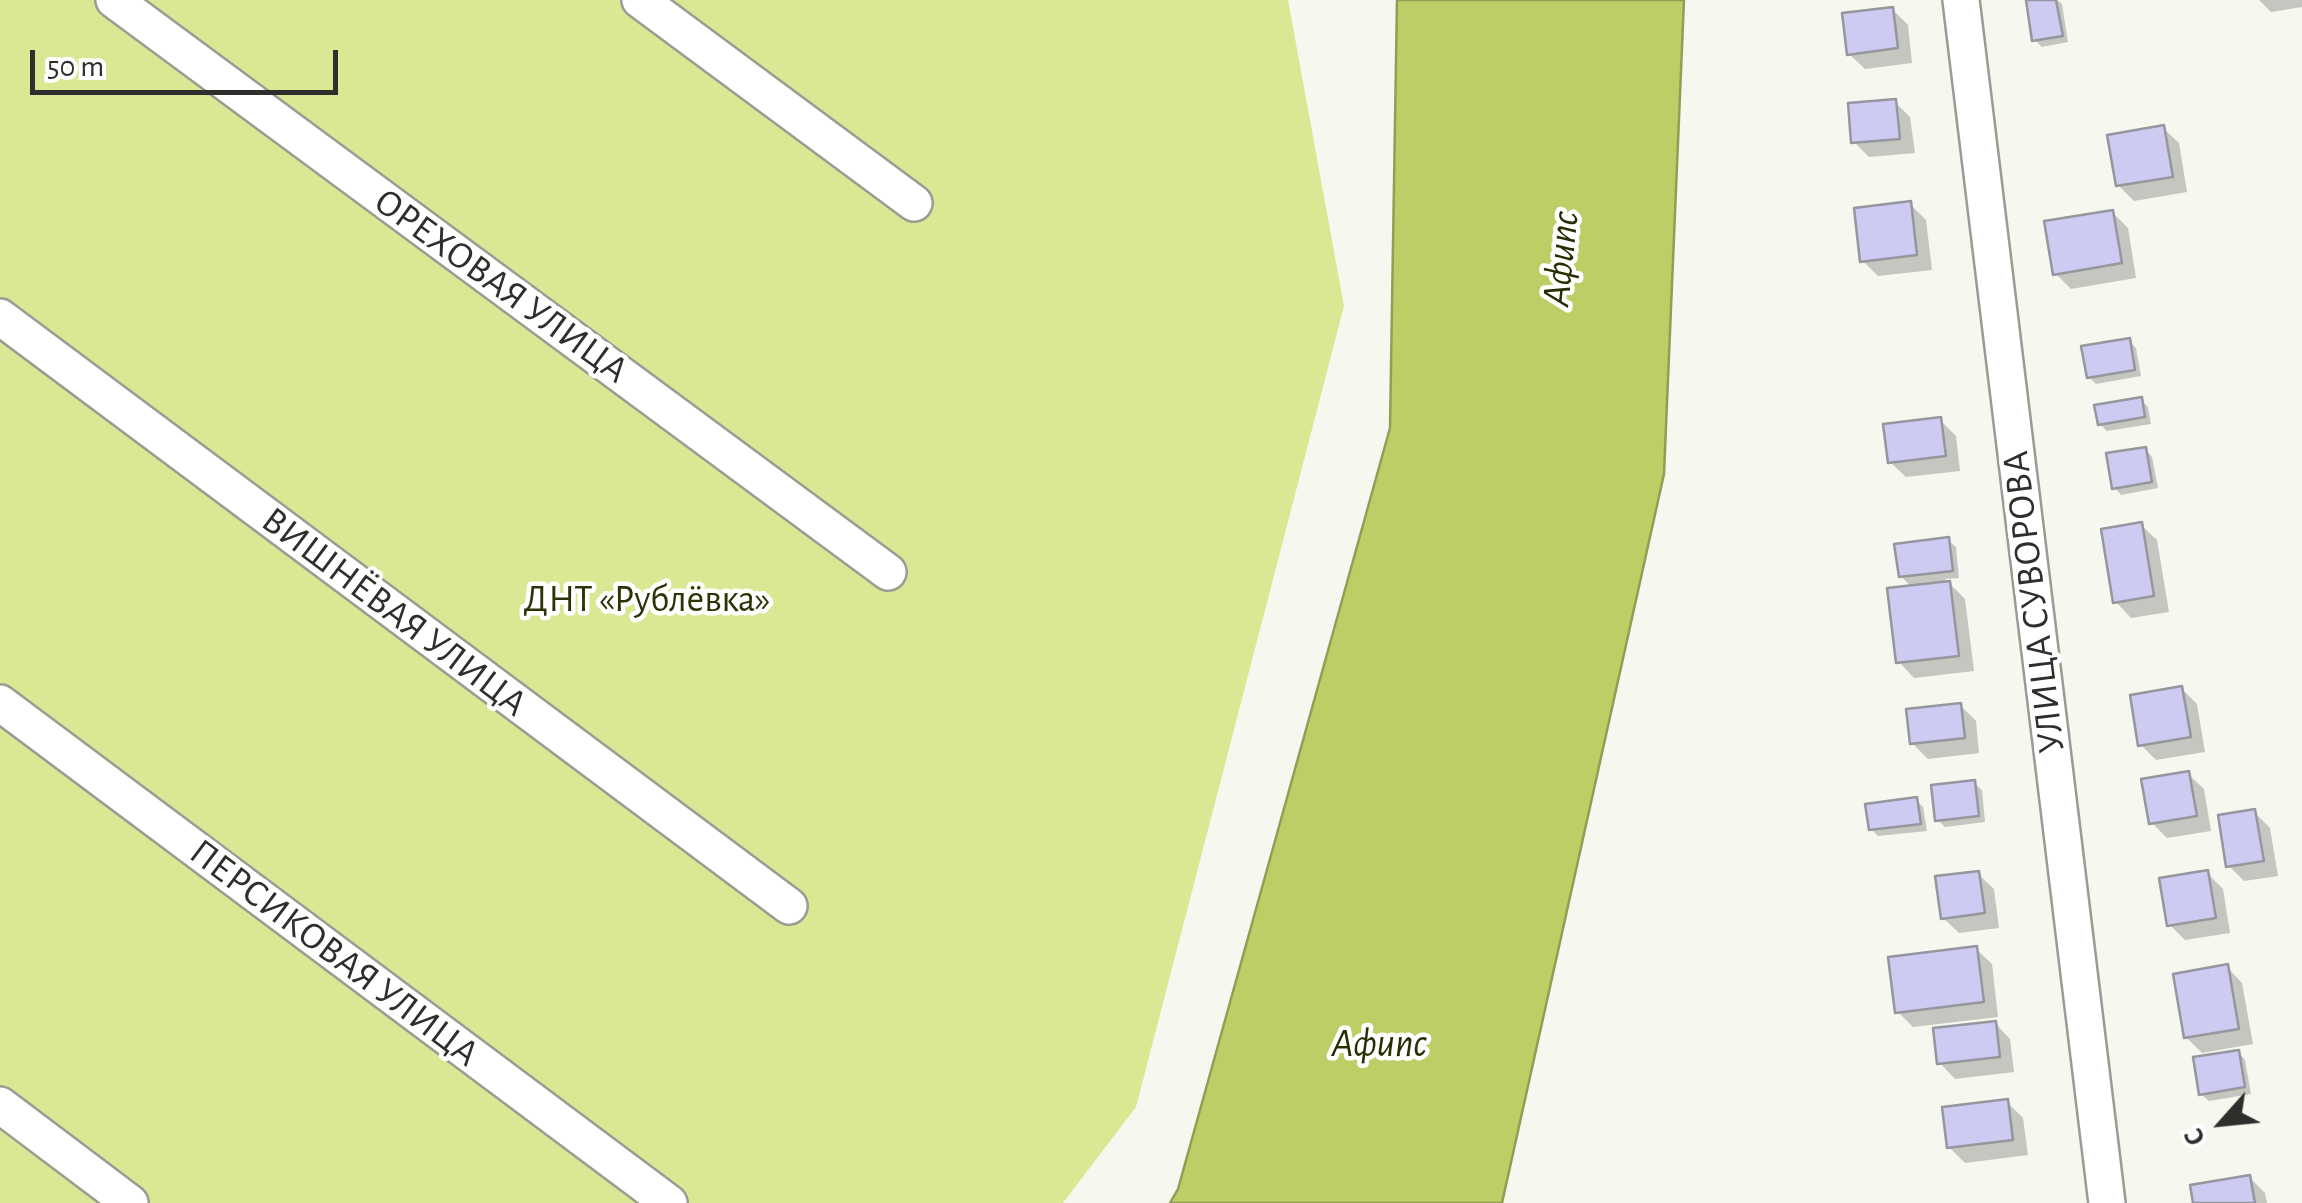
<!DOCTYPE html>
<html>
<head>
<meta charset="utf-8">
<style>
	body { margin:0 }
	#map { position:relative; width:2302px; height:1203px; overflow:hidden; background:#f6f8ef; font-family:"Alegreya Sans",sans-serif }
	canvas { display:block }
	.north { position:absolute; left:2172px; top:1073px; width:100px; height:100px; -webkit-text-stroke:8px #fff; paint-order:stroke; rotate:243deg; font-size:28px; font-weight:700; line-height:40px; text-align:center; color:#2e2f2c }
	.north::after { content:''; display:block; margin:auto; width:35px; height:45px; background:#2e2f2c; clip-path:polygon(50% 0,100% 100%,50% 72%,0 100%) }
	.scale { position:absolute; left:30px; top:50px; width:308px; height:45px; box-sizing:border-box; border:5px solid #2e2f2c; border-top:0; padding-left:12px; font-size:30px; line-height:35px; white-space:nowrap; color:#2e2f2c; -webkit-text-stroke:8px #fff; paint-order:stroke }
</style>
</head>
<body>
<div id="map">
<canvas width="2302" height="1203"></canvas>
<div class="north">С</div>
<div class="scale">50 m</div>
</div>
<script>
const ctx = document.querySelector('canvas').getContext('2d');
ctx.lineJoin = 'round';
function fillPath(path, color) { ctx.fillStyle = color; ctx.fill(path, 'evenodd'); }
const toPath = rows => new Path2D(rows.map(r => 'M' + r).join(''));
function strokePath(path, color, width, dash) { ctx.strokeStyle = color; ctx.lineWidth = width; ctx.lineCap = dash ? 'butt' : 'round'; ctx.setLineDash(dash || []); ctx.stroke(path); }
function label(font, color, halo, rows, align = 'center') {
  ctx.font = font + ' "Alegreya Sans",sans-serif'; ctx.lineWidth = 9; ctx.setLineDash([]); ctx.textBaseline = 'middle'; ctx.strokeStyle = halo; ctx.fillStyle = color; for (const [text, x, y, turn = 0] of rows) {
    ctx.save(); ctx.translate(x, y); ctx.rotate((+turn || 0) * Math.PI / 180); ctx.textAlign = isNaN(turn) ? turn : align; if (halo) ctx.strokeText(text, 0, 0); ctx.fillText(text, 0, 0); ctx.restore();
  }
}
const green = toPath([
	[0,0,1288,0,1344,306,1136,1107,1063,1203,0,1203]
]);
const water = toPath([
	[1397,0,1684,0,1664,474,1502,1203,1170,1203,1178,1189,1390,428,1397,0]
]);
const shadow = toPath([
	[2035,0,2057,0,2062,4,2068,42,2042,47,2035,40],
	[2259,0,2302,0,2302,7,2271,12],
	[1892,9,1908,25,1912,63,1865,69,1849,54],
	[1895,102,1910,117,1915,153,1869,157,1854,142],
	[2163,128,2179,143,2187,192,2134,201,2118,185],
	[1910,204,1926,220,1932,270,1878,276,1863,261],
	[2112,212,2128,228,2136,278,2071,289,2056,274],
	[2129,341,2136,348,2141,376,2096,384,2089,377],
	[2141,400,2148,407,2151,424,2107,431,2100,424],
	[1940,420,1956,436,1960,471,1906,477,1890,462],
	[2145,449,2152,457,2158,488,2121,495,2114,487],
	[2141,525,2157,540,2169,612,2131,618,2116,602],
	[1948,540,1956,547,1959,578,1945,579,1965,599,1974,671,1914,678,1899,662,1912,588,1901,576],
	[2182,689,2197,704,2205,752,2156,760,2141,745],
	[1960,705,1976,721,1979,753,1928,759,1912,743],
	[2188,774,2204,789,2211,831,2167,838,2152,823],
	[1974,783,1982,790,1985,822,1945,827,1938,820],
	[1916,800,1923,807,1927,831,1878,836,1871,829],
	[2254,812,2270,828,2278,876,2244,881,2229,866],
	[2207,873,2223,889,2230,933,2185,940,2169,924],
	[1978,874,1994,889,1999,928,1959,933,1943,918],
	[1976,949,1992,964,1998,1017,1913,1027,1897,1011],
	[2227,967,2242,983,2253,1044,2202,1053,2186,1037],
	[1995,1023,2010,1039,2014,1072,1955,1079,1940,1063],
	[2238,1052,2245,1060,2251,1094,2209,1101,2201,1094],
	[2007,1102,2023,1118,2028,1155,1965,1163,1949,1147],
	[2249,1177,2265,1193,2267,1203,2195,1203]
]);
const building = toPath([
	[2026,0,2056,0,2063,36,2032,41,2026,0],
	[1893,7,1898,48,1847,55,1842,13,1893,7],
	[1896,99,1900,139,1851,143,1848,103,1896,99],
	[2164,125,2173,177,2116,186,2107,135,2164,125],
	[1911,201,1917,255,1860,262,1854,208,1911,201],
	[2113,210,2122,263,2053,275,2044,221,2113,210],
	[2130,338,2135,370,2087,378,2081,346,2130,338],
	[2142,397,2145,417,2098,425,2094,405,2142,397],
	[1941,417,1946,456,1888,463,1883,424,1941,417],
	[2146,447,2152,482,2112,489,2106,453,2146,447],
	[2142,522,2154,596,2113,603,2101,529,2142,522],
	[1949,537,1953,571,1899,577,1894,544,1949,537],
	[1950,581,1959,656,1896,663,1887,588,1950,581],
	[2182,686,2191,737,2138,746,2130,695,2182,686],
	[1961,703,1965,738,1910,744,1906,709,1961,703],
	[2189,771,2197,816,2149,824,2141,779,2189,771],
	[1975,780,1979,816,1935,821,1931,785,1975,780],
	[1917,797,1921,824,1869,830,1865,804,1917,797],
	[2255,809,2264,861,2226,867,2218,815,2255,809],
	[2208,870,2216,918,2167,926,2159,878,2208,870],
	[1979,871,1985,913,1941,919,1935,876,1979,871],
	[1977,946,1984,1002,1895,1013,1888,957,1977,946],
	[2228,964,2239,1029,2184,1038,2173,974,2228,964],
	[1996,1021,2000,1057,1937,1064,1933,1028,1996,1021],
	[2239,1050,2245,1087,2199,1095,2193,1057,2239,1050],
	[2008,1099,2013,1140,1947,1148,1942,1107,2008,1099],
	[2250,1175,2255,1203,2193,1203,2190,1185,2250,1175]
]);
const street = toPath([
	[114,0,888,572],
	[640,0,914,203],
	[1961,0,2107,1203],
	[0,317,789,906],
	[0,703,669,1203],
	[0,1105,130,1203]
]);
const streetNames = [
	["ОРЕХОВАЯ УЛИЦА",501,286,36],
	["УЛИЦА СУВОРОВА",2034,602,-97],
	["ВИШНЁВАЯ УЛИЦА",394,612,37],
	["ПЕРСИКОВАЯ УЛИЦА",334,953,37]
];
const parkNames = [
	["ДНТ «Рублёвка»",647,600]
];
const waterNames = [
	["Афипс",1561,259,-84],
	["Афипс",1379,1044]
];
fillPath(green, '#d9e893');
fillPath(water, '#bdce67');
strokePath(water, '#929e55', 2.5);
fillPath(shadow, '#0003');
fillPath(building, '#cdcbf1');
strokePath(building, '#96969e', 2.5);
strokePath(street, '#9a9c94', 40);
strokePath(street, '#fff', 35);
label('38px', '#2e2f2c', '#fff', streetNames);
label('38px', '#2d3306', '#fff', parkNames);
label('italic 40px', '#292e02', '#fff', waterNames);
</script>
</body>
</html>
